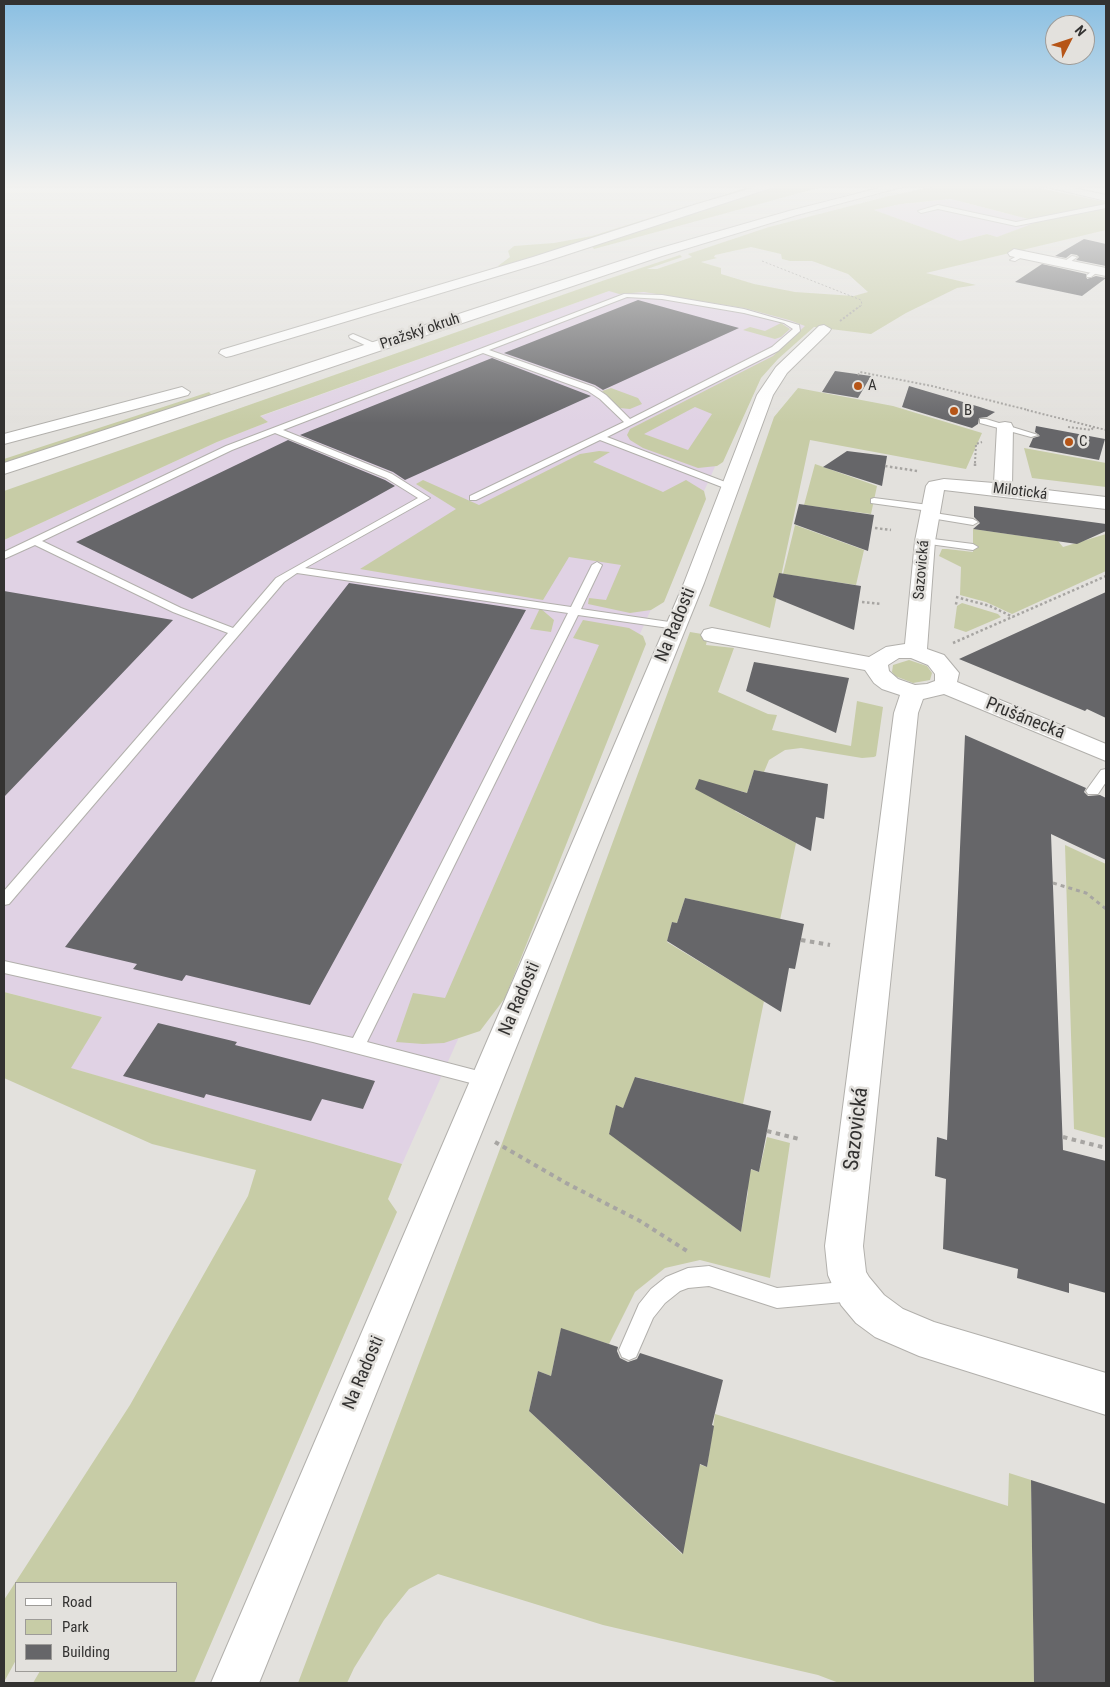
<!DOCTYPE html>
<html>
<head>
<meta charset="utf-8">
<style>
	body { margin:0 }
	#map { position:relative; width:1110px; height:1687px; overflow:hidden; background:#e3e1dd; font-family:"Roboto Condensed",sans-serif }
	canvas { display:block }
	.frame { position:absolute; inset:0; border:5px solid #333231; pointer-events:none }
	.legend { position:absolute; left:15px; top:1582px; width:162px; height:90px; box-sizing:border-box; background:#e3e1dd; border:1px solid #9d9b98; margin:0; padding:6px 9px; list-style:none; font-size:15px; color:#333231 }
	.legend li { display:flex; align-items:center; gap:10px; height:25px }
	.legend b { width:25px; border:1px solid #9d9b98 }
	.north { position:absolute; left:1045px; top:15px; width:50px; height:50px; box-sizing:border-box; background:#e3e1dd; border:1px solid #9d9b98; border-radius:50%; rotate:49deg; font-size:14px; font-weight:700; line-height:20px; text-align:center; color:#333231 }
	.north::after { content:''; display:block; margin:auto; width:18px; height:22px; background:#b65517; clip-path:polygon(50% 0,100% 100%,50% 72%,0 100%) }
</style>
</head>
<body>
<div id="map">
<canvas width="1110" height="1687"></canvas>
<div class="frame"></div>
<ul class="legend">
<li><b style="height:6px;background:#fff"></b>Road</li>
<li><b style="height:14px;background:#c7cca6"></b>Park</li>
<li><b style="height:14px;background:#666669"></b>Building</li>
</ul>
<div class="north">N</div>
</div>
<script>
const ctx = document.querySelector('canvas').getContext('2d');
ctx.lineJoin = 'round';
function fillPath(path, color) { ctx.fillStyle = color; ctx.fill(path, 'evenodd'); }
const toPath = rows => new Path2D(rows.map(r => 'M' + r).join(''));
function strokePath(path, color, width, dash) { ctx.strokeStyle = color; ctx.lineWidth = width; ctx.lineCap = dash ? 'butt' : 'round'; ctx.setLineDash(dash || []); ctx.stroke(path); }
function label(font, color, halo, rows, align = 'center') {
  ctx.font = font + ' "Roboto Condensed",sans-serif'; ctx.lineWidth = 5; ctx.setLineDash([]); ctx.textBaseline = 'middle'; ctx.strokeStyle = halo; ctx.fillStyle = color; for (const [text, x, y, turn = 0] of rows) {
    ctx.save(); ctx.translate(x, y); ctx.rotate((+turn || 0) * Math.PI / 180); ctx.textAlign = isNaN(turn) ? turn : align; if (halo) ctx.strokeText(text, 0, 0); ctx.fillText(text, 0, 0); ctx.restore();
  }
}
const industrial = toPath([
	[951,199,1032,220,1037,223,997,237,987,234,960,241,873,210,901,204],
	[617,288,828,303,753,382,402,1164,70,1068,102,1017,4,992,4,540,217,442,268,422,259,417]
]);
const green = toPath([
	[749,187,763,187,501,268,498,266,510,257,508,251,514,246,554,243,592,236],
	[774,187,822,187,594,249,590,244,719,202],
	[932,187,1034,187,1106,202,1106,205,1032,220,951,199,901,204,874,210,960,241,987,234,997,237,1037,222,1106,208,1106,230,926,273,976,285,957,288,906,313,871,334,814,327,778,359,761,378,723,462,717,466,698,468,643,448,630,440,627,435,630,429,773,356,805,326,789,320,744,308,644,292,619,294,609,291,260,416,268,422,217,442,4,540,4,491,605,280,680,255,682,257,647,269,657,269,692,257,688,254,769,227,889,196],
	[751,247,781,254,782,259,790,261,812,261,848,274,868,292,854,296,795,292,754,284,721,274,721,268,701,262,717,258,714,257,715,255],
	[695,407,712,414,688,450,644,434],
	[781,323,790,329,781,337,775,339,743,330,750,327,765,331],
	[611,388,638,398,642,404,630,409,619,408,602,391],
	[798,388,893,406,982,433,966,469,810,440,770,628,709,606,774,417],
	[209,392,212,395,4,463,4,459],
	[1024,448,1106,463,1106,487,1032,478],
	[599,451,610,452,593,462,663,492,686,480,704,491,706,499,664,602,651,610,630,613,588,604,589,598,606,600,621,565,569,557,543,600,360,569,456,509,416,484,423,480,479,505,580,454],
	[815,464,877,486,871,514,804,505],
	[795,525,864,550,856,585,783,574],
	[973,529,1058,541,1063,547,1106,534,1106,571,1012,614,986,602,960,595,961,567,939,556,942,549,947,549,973,552],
	[962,603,998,614,1001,617,966,632,954,628,957,606],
	[540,608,554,620,551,632,530,629],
	[583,620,629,628,643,636,646,644,505,998,480,1031,444,1043,423,1044,396,1042,413,993,445,998,599,645,573,638],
	[690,632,708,635,706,645,734,648,718,692,768,714,777,715,772,730,851,746,857,701,883,707,876,756,874,757,862,758,801,748,785,750,769,760,764,772,754,770,747,793,741,791,735,811,796,843,780,920,685,898,677,923,672,922,667,942,764,1001,743,1104,636,1077,623,1108,609,1133,741,1232,748,1192,747,1168,759,1172,767,1137,790,1143,770,1278,700,1260,665,1268,635,1292,609,1344,561,1329,551,1376,538,1371,529,1411,682,1554,692,1462,707,1467,715,1414,1008,1506,1009,1473,1031,1480,1034,1683,839,1683,818,1675,603,1625,438,1574,409,1589,384,1620,354,1668,347,1683,298,1683,497,1157],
	[909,660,927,666,932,673,930,680,913,683,895,676,892,672,893,665],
	[1065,845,1106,864,1106,1138,1074,1129],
	[4,992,102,1017,71,1068,402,1164,388,1199,397,1212,194,1683,33,1683,40,1671,176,1671,176,1583,16,1583,16,1660,4,1682,4,1600,130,1405,248,1196,256,1170,152,1144,4,1078]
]);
const building = toPath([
	[1084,239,1106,244,1106,266,1076,260,1079,257,1077,255,1071,254,1066,258,1055,256],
	[1042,264,1086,274,1087,279,1096,276,1106,278,1082,296,1015,282],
	[638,300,739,328,603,390,595,385,504,353],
	[492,358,591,396,405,480,393,472,300,435],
	[835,371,871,376,858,398,822,392],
	[909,386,980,407,995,412,987,417,979,418,978,424,972,428,902,407],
	[1036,426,1105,439,1099,460,1029,447,1033,438,1040,436,1035,432],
	[288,440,385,480,395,486,192,599,76,542],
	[847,451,887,456,882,486,823,467],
	[799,504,874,515,868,551,794,524],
	[974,506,1106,524,1106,531,1077,544,973,529,980,523,974,517],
	[779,573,861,586,854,630,773,597],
	[349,583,526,610,310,1005,186,975,182,981,133,969,137,964,65,947],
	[4,591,173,620,4,797],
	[1106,592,1106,718,1087,709,1085,711,959,659],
	[754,662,849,678,836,733,746,691],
	[965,735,1086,788,1084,792,1088,796,1100,795,1106,798,1106,860,1051,834,1063,1150,1106,1161,1106,1293,1069,1283,1069,1293,1017,1278,1018,1269,943,1249,946,1179,935,1176,937,1137,947,1140],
	[754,770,828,784,824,819,816,817,811,851,695,789,699,779,747,793],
	[685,898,804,924,795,969,789,968,781,1012,667,941,672,922,677,923],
	[158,1023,237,1042,235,1045,375,1081,363,1109,322,1099,311,1121,206,1094,204,1098,123,1076],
	[635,1077,771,1111,759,1172,751,1169,741,1232,609,1134,616,1105,623,1108],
	[561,1328,618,1347,617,1351,620,1358,628,1362,637,1359,640,1353,723,1380,712,1425,714,1426,707,1467,700,1464,683,1554,529,1411,538,1371,551,1376],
	[1031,1480,1106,1504,1106,1683,1034,1683]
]);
const pathFar4 = toPath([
	[762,261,861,300,862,305,858,308]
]);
const pathFar3 = toPath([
	[840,321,860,306],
	[858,375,860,372,932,386,1028,410],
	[1027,410,1106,430],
	[1068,427,1091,430,1093,428],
	[975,463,976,444,982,442]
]);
const pathFar2 = toPath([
	[885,466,917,471],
	[975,466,975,461],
	[875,528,891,530],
	[956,597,990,606,1013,617],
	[862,602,881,604],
	[955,603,959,604],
	[953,643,1106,576]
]);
const pathFar1 = toPath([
	[1053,883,1086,893,1106,909]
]);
const path = toPath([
	[801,940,830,945],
	[767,1131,799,1139],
	[1063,1137,1106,1148],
	[495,1142,566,1183,640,1221,687,1251]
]);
const lane = toPath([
	[1106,204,1106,208,1016,226,938,209,921,213,918,211,938,205,1016,222,1106,204],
	[1022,253,1024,256,1015,261,1010,260,1022,253],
	[1072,256,1077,257,1066,265,1062,265,1062,263,1072,256],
	[1095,269,1100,270,1091,277,1087,277,1087,275,1095,269],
	[624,294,662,295,744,309,799,325,800,331,778,351,607,437,733,485,733,489,727,489,600,440,476,500,470,500,470,496,624,422,600,399,588,391,483,353,283,430,392,474,430,498,305,568,571,607,592,565,597,562,602,565,581,609,676,623,681,626,676,629,578,615,367,1042,486,1073,492,1075,494,1080,492,1085,486,1087,313,1042,4,973,4,961,353,1038,568,613,297,573,284,582,9,904,4,905,4,891,228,633,173,612,35,545,4,559,4,552,226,446,624,294],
	[627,297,662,299,744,313,784,323,793,329,772,347,630,419,606,395,594,387,489,350,627,297],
	[275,433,386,478,418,498,276,578,233,628,181,608,42,541,232,450,275,433],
	[353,334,379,345,380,347,373,349,350,338,349,336,353,334],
	[980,419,986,419,1038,435,1031,437,980,423,980,419],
	[874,498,929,505,934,508,929,511,871,503,871,499,874,498],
	[928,512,973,519,978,522,973,525,925,517,923,515,928,512],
	[925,538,973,544,978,547,973,550,922,543,922,539,925,538],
	[1106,769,1106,782,1098,794,1088,794,1086,791,1088,788,1101,770,1106,769],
	[709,1266,777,1288,854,1281,861,1284,864,1291,861,1298,854,1301,777,1308,709,1286,688,1288,680,1291,665,1303,653,1318,636,1357,629,1360,622,1357,619,1350,622,1343,639,1304,651,1289,666,1277,688,1268,709,1266]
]);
const street = toPath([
	[756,187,774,187,541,263,231,356,226,357,219,353,221,350,533,257,697,204,756,187],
	[1014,249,1106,268,1106,276,1010,256,1008,253,1014,249],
	[824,325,831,329,829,332,787,373,773,395,704,583,259,1683,211,1683,684,583,757,395,776,367,819,326,824,325],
	[1005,422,1011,423,1013,427,1012,486,1106,497,1106,509,944,490,935,541,927,649,944,655,959,673,957,682,1106,744,1106,761,944,694,923,699,918,713,863,1246,866,1272,869,1277,884,1295,903,1309,934,1322,1106,1373,1106,1415,919,1356,875,1337,856,1323,841,1305,828,1275,825,1246,894,713,900,695,882,689,874,683,865,670,712,642,704,640,701,635,704,630,712,628,869,657,886,647,905,644,915,541,926,486,929,482,944,479,994,483,997,427,999,423,1005,422],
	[899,658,911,658,928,665,935,674,935,681,927,684,915,685,898,679,889,671,888,665,899,658]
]);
const secondary = toPath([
	[1047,187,1069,187,1106,195,1106,201,1047,187]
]);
const highway = toPath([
	[883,187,902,187,797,215,662,256,275,386,4,474,4,463,654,250,789,211,883,187],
	[182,387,190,392,188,395,4,444,4,434,182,387]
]);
const markers = [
	[858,386,5,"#b65517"],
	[954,411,5,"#b65517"],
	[1069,442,5,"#b65517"]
];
const farStreetnames = [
	["Pražský okruh",420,332,-19],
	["Milotická",1020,492,7],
	["Sazovická",922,570,-85]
];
const farPoinames = [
	["A",868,386],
	["B",964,411],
	["C",1079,442]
];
const streetNames = [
	["Na Radosti",676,625,-68],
	["Prušánecká",1025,719,22],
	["Na Radosti",520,999,-67],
	["Na Radosti",364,1373,-67]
];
const nearStreetnames = [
	["Sazovická",857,1129,-83]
];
fillPath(industrial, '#e0d2e4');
fillPath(green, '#c7cca6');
fillPath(building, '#666669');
strokePath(lane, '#b2b0ac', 2);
strokePath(street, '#b2b0ac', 2);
strokePath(secondary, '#b2b0ac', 2);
strokePath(highway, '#b2b0ac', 2);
strokePath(pathFar4, '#a7a5a2', 1, [2, 2]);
strokePath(pathFar3, '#a7a5a2', 2, [2, 2]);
strokePath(pathFar2, '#a7a5a2', 2.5, [2.5, 2.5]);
strokePath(pathFar1, '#a7a5a2', 3, [4, 4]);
strokePath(path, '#a7a5a2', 4, [4.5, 4.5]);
fillPath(lane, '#fff');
fillPath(street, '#fff');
fillPath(secondary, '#fff');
fillPath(highway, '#fff');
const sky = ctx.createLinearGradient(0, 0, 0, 423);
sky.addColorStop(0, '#8abfe2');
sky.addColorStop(0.44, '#f2f2f0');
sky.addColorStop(1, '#f2f2f000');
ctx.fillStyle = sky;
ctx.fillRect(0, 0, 1110, 423);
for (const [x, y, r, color] of markers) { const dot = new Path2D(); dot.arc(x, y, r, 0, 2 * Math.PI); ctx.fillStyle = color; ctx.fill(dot); strokePath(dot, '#e3e1dd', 2); }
label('15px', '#333231', '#e3e1dd', farStreetnames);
label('15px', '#333231', '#e3e1dd', farPoinames, 'left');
label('18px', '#333231', '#e3e1dd', streetNames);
label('21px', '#333231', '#e3e1dd', nearStreetnames);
</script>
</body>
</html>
